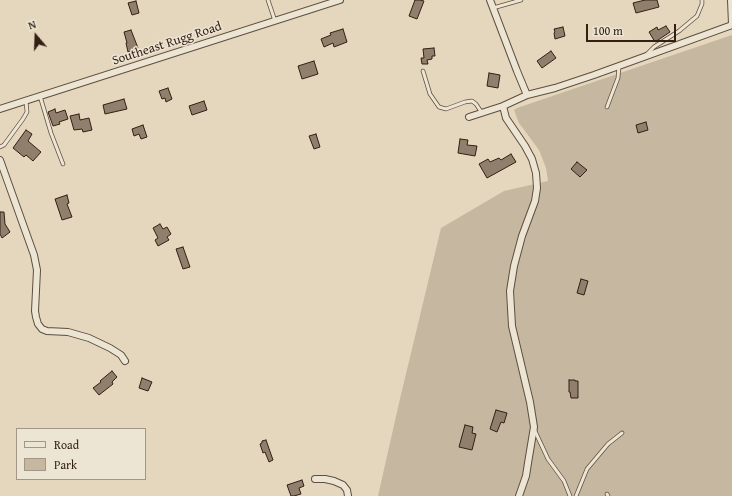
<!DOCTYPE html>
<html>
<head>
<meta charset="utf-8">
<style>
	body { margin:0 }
	#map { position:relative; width:732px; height:496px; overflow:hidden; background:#e4d7bd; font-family:"Gentium Book Plus",serif }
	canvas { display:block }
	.legend { position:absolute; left:16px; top:428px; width:130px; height:52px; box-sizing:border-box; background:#ede5d4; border:1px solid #a39687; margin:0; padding:5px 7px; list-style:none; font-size:12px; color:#331f14 }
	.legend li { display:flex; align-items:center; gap:8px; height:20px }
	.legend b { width:20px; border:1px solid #a39687 }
	.north { position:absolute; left:16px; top:16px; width:40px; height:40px; -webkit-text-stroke:3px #ede5d4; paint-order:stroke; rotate:341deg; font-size:11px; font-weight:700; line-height:16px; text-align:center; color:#331f14 }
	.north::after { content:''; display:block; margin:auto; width:14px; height:18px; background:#331f14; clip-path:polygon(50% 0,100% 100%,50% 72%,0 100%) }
	.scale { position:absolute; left:586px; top:24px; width:90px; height:18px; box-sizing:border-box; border:2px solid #331f14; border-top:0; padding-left:5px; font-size:12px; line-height:14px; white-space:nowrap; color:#331f14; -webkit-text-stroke:3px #ede5d4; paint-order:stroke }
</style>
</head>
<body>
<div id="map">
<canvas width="732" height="496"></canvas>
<ul class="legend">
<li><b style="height:5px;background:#ede5d4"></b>Road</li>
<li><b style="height:11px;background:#c6b8a0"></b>Park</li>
</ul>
<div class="north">N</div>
<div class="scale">100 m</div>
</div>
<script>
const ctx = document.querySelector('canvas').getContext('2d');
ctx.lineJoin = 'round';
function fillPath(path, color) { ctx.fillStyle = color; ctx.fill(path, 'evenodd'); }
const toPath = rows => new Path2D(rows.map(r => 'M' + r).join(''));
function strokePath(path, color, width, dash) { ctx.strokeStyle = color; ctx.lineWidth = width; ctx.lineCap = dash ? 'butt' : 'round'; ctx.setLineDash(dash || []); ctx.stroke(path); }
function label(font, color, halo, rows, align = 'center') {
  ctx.font = font + ' "Gentium Book Plus",serif'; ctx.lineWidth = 3; ctx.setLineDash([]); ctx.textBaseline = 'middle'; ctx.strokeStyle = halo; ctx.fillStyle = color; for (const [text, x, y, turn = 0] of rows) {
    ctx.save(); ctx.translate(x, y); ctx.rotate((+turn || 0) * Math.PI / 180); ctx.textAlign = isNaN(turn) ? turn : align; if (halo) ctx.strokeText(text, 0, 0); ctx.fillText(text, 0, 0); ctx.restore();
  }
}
const green = toPath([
	[732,35,732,496,378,496,399,403,441,228,504,191,548,181,546,168,539,150,519,123,514,110,517,108]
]);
const building = toPath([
	[415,0,420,0,424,1,417,19,409,16,415,0],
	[645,0,657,0,659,7,636,13,633,3,645,0],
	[136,1,139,13,132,15,128,3,136,1],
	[666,26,670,32,655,42,649,32,657,27,658,30,666,26],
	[563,27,565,36,555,39,554,33,555,32,554,29,563,27],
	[343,29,347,42,334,47,333,43,324,47,321,39,331,35,330,33,343,29],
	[131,30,138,48,128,52,126,43,127,43,124,32,131,30],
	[434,48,435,56,432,56,432,59,427,60,428,64,422,64,421,58,424,58,423,49,434,48],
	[551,51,556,58,542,68,537,61,551,51],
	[314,61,318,74,302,79,298,66,314,61],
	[489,73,500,75,498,88,487,86,489,73],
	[168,88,172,99,166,102,165,98,162,99,159,91,168,88],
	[124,99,127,109,105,114,103,105,124,99],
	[204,101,207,110,192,115,189,106,204,101],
	[55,109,56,113,65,110,68,119,59,122,60,124,53,126,48,112,55,109],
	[79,114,80,120,89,118,92,130,83,132,82,129,74,130,70,116,79,114],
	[646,122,648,130,638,133,636,125,646,122],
	[143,125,147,137,141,139,139,134,134,136,132,129,143,125],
	[26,130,32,134,28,141,41,152,33,161,26,155,24,157,13,148,26,130],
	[316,134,320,147,314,149,309,136,316,134],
	[460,139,468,140,467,145,477,146,475,156,458,153,460,139],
	[511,154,516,162,487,178,479,164,488,159,490,162,499,158,501,160,511,154],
	[577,162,587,170,580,177,571,169,577,162],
	[67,195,69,203,67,204,72,217,62,220,55,199,67,195],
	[0,212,4,212,5,224,10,232,2,238,0,234,0,212],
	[160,224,163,229,167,227,171,234,167,237,169,240,158,246,155,240,158,238,153,228,160,224],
	[183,247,190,267,183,269,176,249,183,247],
	[581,279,588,281,584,295,577,293,581,279],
	[112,371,117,377,112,382,113,384,99,395,93,388,101,382,100,381,112,371],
	[142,378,152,382,148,391,139,388,142,378],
	[569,380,575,380,575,381,578,381,578,398,571,398,570,392,569,392,569,380],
	[496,410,507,413,504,423,501,422,497,432,490,429,496,410],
	[465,425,473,427,472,433,476,434,472,450,459,447,465,425],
	[266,440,273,460,269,462,265,452,263,453,260,444,262,443,262,441,266,440],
	[302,480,304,486,299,488,301,494,294,496,291,496,287,485,302,480]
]);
const lane = toPath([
	[268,0,275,21],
	[493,8,521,0],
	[647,54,654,47,679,31,697,16,702,4,702,0],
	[423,71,430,94,439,107,446,109,465,102,472,101,476,104,482,113],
	[40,96,51,133,63,164],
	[607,107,618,78,619,66],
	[0,147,4,145,23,119,27,112,26,101],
	[534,429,548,459,564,481,570,496],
	[607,494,608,496],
	[576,496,587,469,608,444,622,433]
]);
const street = toPath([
	[490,0,517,71,527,95],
	[731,0,732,24],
	[503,106,506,118,525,146,532,159,536,173,537,188,535,201,522,236,514,266,510,291,512,326,530,402,534,427,528,463,526,476,519,496],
	[0,109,340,0],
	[469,117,503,106,527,95,555,88,594,75,732,25],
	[0,160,34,255,37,270,35,311,36,317,38,324,42,329,47,331,68,332,89,338,110,348,121,355,125,361],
	[315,479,325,479,334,481,343,485,347,490,348,496]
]);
const streetNames = [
	["Southeast Rugg Road",167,44,-18]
];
fillPath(green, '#c6b8a0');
fillPath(building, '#8f7f6c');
strokePath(building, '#331f14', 1);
strokePath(lane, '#5f4d3e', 4.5);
strokePath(street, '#5f4d3e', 8);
strokePath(lane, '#ede5d4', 3);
strokePath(street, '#ede5d4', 6);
label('13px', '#331f14', '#ede5d4', streetNames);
</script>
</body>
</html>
